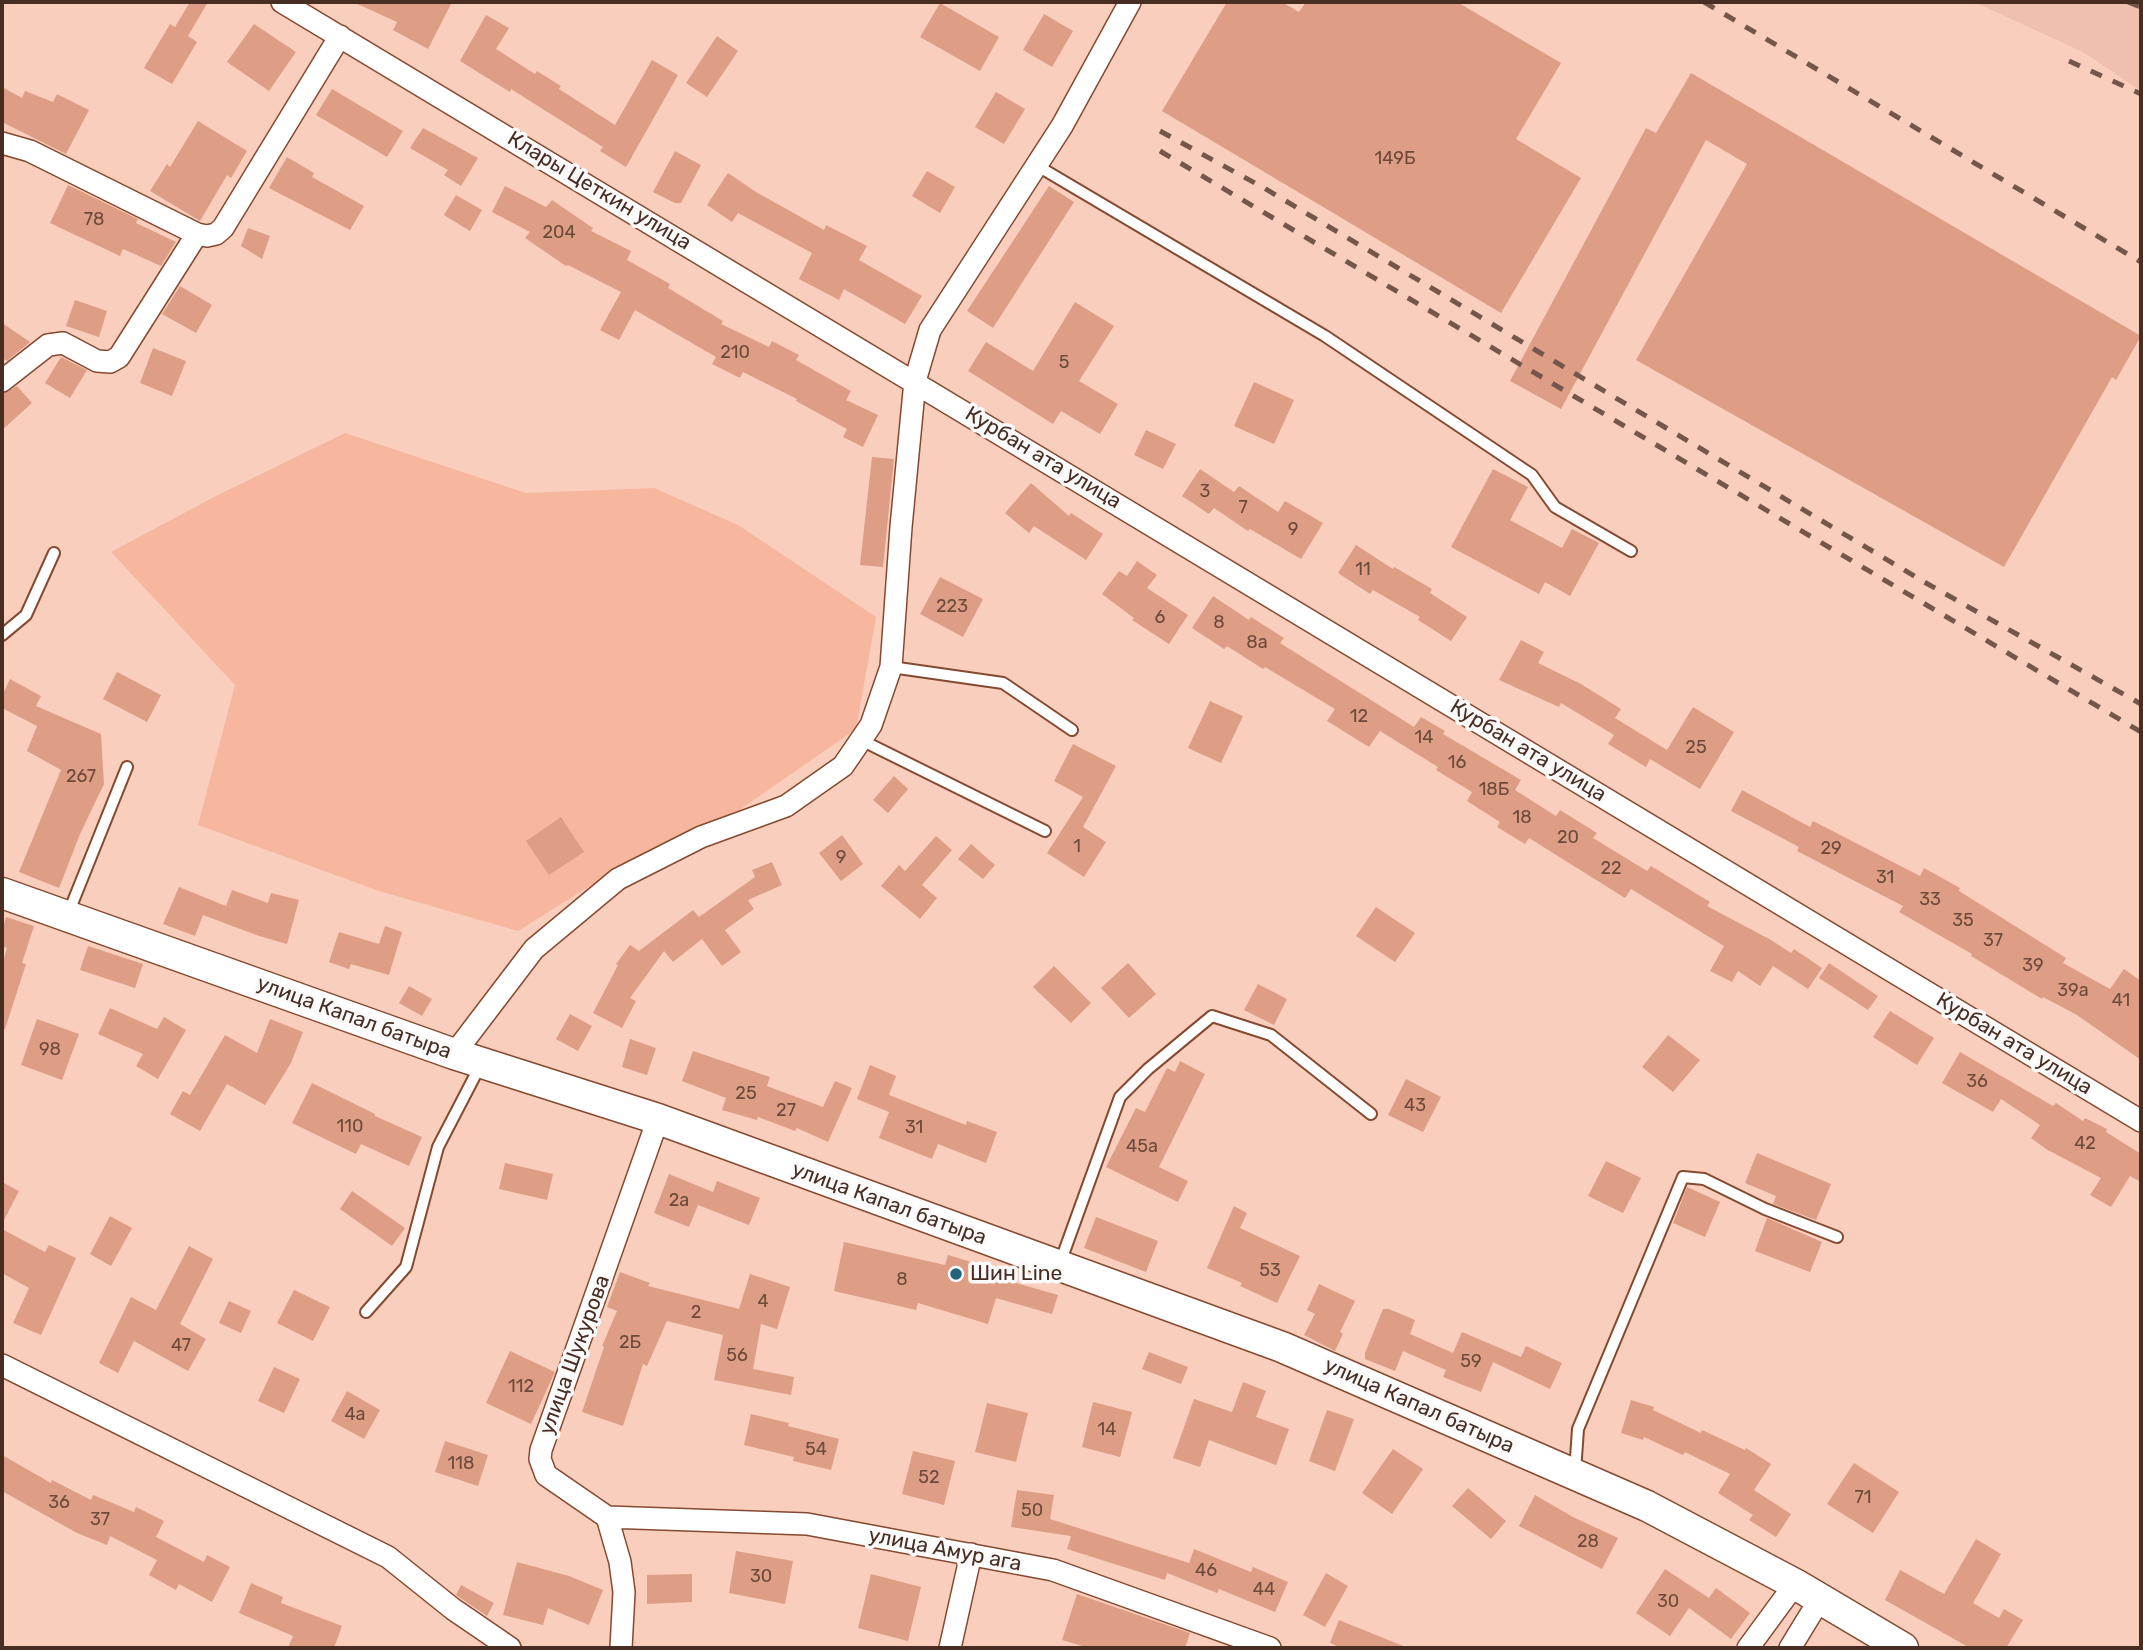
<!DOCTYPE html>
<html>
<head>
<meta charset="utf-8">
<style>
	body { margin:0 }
	#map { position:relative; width:2143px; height:1650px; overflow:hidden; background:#f9cebd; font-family:Rubik,sans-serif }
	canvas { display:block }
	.frame { position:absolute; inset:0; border:4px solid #482d22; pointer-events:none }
</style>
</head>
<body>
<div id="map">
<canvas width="2143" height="1650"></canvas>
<div class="frame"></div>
</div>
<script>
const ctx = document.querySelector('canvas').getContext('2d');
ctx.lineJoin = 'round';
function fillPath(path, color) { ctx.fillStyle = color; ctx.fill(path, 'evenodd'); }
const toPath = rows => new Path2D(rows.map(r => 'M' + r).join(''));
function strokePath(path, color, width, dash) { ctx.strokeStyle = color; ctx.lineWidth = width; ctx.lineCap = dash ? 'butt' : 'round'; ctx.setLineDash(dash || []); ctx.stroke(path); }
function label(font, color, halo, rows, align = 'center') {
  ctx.font = font + ' Rubik,sans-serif'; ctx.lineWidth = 7; ctx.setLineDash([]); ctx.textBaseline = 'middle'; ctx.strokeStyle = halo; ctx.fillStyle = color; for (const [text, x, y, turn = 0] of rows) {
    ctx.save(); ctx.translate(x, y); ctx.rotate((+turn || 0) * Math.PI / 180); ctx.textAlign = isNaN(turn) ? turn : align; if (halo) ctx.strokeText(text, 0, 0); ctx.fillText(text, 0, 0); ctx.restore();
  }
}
const built = toPath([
	[1974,2,2141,2,2141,91,2083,52]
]);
const green = toPath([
	[345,433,526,493,654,488,738,525,876,617,856,729,735,813,593,884,518,931,379,891,198,825,235,685,111,552,214,497]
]);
const building = toPath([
	[190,2,208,2,188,36,197,42,172,84,144,68,170,24,175,27],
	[353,2,452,2,428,49,393,30,397,22],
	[1227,2,1282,2,1299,12,1306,2,1457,2,1561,63,1516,139,1581,178,1501,313,1162,111],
	[940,3,999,37,980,71,920,37],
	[1044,14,1073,31,1052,67,1023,50],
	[486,15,509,28,496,49,535,74,537,71,561,86,559,89,615,125,652,60,678,75,626,167,600,151,603,147,511,89,510,92,460,61],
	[254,24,296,52,269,91,227,62],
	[717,36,738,51,707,97,686,83],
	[1691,73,2141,336,2116,380,2112,377,2004,567,1636,360,1747,164,1706,140,1561,409,1510,381,1646,128,1656,133],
	[2,87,22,98,25,91,53,102,57,94,89,110,66,154,2,122],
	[332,89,403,131,387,157,316,115],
	[996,92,1025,109,1004,144,975,127],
	[198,121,247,151,231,178,227,175,200,221,150,191,167,164,170,167],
	[423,128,478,158,461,186,444,175,448,170,410,148],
	[675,151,701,165,681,203,675,203,653,192],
	[287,157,314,173,312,177,364,206,350,230,269,188],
	[927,171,955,187,940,213,912,196],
	[728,173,756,192,824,230,826,225,867,246,859,260,922,296,905,324,844,289,839,300,799,279,812,253,738,213,732,222,707,205],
	[68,185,138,219,136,223,176,242,161,266,123,249,120,256,50,223],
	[505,186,546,207,552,200,593,228,591,231,631,251,627,260,670,284,668,288,723,321,721,324,769,347,772,341,799,355,796,360,851,391,846,400,878,415,863,447,843,437,847,429,796,401,797,399,743,372,740,378,712,364,716,357,635,310,619,340,600,330,621,292,568,265,566,266,525,238,530,232,492,212],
	[1049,186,1074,202,993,328,967,311],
	[456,195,482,210,470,231,444,215],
	[248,228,270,236,262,259,241,246],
	[180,286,212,305,196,333,162,314],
	[75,300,107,311,99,337,66,326],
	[1075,302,1114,326,1079,381,1118,404,1100,434,1061,411,1053,424,968,371,986,342,1033,371],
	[2,323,30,342,7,361,2,358],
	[153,348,186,361,172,396,140,383],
	[61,357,87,370,70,398,45,383],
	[1254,382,1294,400,1274,444,1234,426],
	[17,386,32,403,2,430,2,394],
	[1146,430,1176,444,1163,469,1134,455],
	[872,457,894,459,883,567,860,565],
	[1200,469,1234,492,1239,486,1278,512,1285,501,1323,523,1301,559,1250,529,1248,531,1214,508,1209,514,1182,496],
	[1493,469,1528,487,1510,520,1562,548,1572,529,1599,543,1570,596,1545,582,1539,594,1451,547],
	[1031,483,1069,516,1071,513,1103,534,1086,560,1034,526,1029,533,1005,513],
	[1356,545,1393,569,1394,567,1432,589,1430,593,1467,617,1451,641,1418,620,1420,617,1373,590,1370,594,1338,573],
	[1137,561,1157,575,1147,588,1188,615,1169,644,1132,620,1134,618,1102,594,1119,571,1127,576],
	[940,577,983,599,963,637,920,614],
	[1213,596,1249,620,1251,617,1284,638,1280,643,1414,727,1421,717,1445,731,1443,734,1521,780,1515,790,1556,816,1560,810,1597,833,1593,838,1647,871,1651,866,1710,902,1707,906,1771,940,1791,953,1794,949,1822,968,1808,989,1773,966,1760,986,1738,971,1732,982,1710,971,1724,946,1631,889,1625,898,1529,838,1525,844,1497,827,1500,822,1467,801,1472,792,1436,770,1438,767,1380,731,1369,747,1327,721,1335,709,1265,667,1263,669,1227,646,1224,649,1192,628],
	[1521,640,1544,652,1538,663,1581,684,1621,709,1615,718,1667,750,1693,707,1734,732,1700,789,1650,759,1646,767,1608,744,1614,735,1561,703,1559,707,1499,680],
	[117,672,161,695,147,722,103,699],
	[10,679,41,696,36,706,101,734,104,784,80,834,59,888,19,872,61,770,27,751,37,726,2,708,2,696],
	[1210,701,1243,716,1221,763,1188,748],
	[1073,744,1116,766,1083,827,1106,842,1084,877,1047,853,1083,797,1054,781],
	[894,776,908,789,888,813,873,800],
	[1742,790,1810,827,1813,821,1920,876,1924,868,1960,888,1959,891,2066,958,2063,963,2110,989,2124,969,2141,981,2141,1060,2077,1015,2043,997,2042,999,1971,956,1972,954,1899,912,1903,906,1797,851,1799,847,1731,811],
	[561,817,584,852,549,875,526,841],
	[842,835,863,864,841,881,819,853],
	[936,836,952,850,922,885,937,898,920,919,881,886,899,865,905,871],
	[971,844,995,865,983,879,958,859],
	[772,862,782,885,748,900,754,909,725,930,741,952,722,966,702,939,673,962,664,951,630,998,636,1001,622,1028,593,1013,618,965,616,964,630,945,639,951,693,910,699,917,755,877,752,870],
	[179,887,226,906,232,890,268,903,271,893,299,900,287,944,259,936,203,915,195,936,163,924],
	[1376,907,1415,933,1395,962,1356,936],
	[6,917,34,926,22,963,26,964,5,1029,2,1028,2,965,7,948,2,946,2,931],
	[385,926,402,932,389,975,351,964,349,969,329,962,339,932,379,944],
	[88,946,143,964,135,988,80,970],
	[1128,963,1156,994,1129,1018,1101,988],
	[1829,963,1878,996,1868,1010,1819,978],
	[1054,966,1091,1003,1071,1023,1033,987],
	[1258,984,1287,999,1274,1025,1244,1010],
	[409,986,432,999,422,1016,399,1003],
	[110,1008,157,1029,164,1017,186,1030,158,1079,136,1066,143,1054,98,1034],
	[1890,1011,1934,1038,1917,1065,1873,1037],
	[570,1014,592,1026,578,1051,556,1039],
	[37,1019,79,1034,62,1080,21,1065],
	[270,1019,303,1032,291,1063,265,1105,227,1084,200,1131,170,1114,183,1091,190,1095,225,1035,257,1053],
	[1668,1035,1700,1060,1673,1092,1642,1067],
	[630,1039,656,1048,647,1075,622,1067],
	[693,1051,770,1077,767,1086,823,1107,835,1081,852,1088,828,1142,797,1128,795,1131,758,1117,757,1120,722,1110,726,1098,682,1081],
	[1960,1052,2053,1106,2056,1103,2083,1121,2085,1118,2107,1129,2106,1132,2141,1154,2141,1182,2130,1176,2111,1207,2090,1195,2101,1178,2046,1149,2031,1138,2040,1125,2001,1099,1993,1112,1942,1083],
	[1180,1061,1205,1074,1159,1167,1188,1181,1178,1202,1106,1167,1136,1108,1145,1112,1167,1068,1175,1072],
	[870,1065,896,1076,889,1095,966,1125,967,1121,997,1132,986,1163,938,1144,932,1159,879,1138,889,1112,857,1099],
	[1406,1079,1441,1097,1423,1132,1388,1115],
	[312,1083,375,1114,375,1116,422,1137,409,1166,361,1144,356,1154,292,1123],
	[1757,1153,1831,1184,1816,1220,1773,1204,1776,1196,1745,1183],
	[1606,1161,1641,1178,1623,1213,1588,1196],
	[505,1163,553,1174,547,1200,499,1189],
	[669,1174,713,1192,717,1181,760,1198,749,1225,698,1205,689,1227,654,1213],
	[2,1182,19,1191,2,1224],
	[1687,1187,1720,1202,1705,1237,1673,1223],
	[352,1191,405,1228,392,1246,340,1209],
	[1234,1206,1247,1213,1240,1228,1300,1256,1277,1303,1240,1286,1242,1283,1207,1268],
	[110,1216,132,1228,111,1266,90,1254],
	[1096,1217,1158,1241,1146,1272,1084,1248],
	[1767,1218,1822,1242,1810,1272,1755,1251],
	[2,1229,45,1252,49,1245,76,1258,41,1335,13,1323,29,1288,2,1273],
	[844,1242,945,1265,948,1255,1004,1272,1002,1279,1058,1295,1052,1314,996,1298,988,1324,918,1303,916,1310,834,1291],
	[189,1246,213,1259,180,1324,206,1339,188,1371,134,1341,118,1373,99,1363,131,1297,156,1310],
	[620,1272,650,1283,648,1286,739,1309,750,1274,790,1287,777,1329,761,1324,753,1369,794,1377,791,1395,714,1380,723,1335,667,1321,647,1366,643,1364,623,1426,582,1412,604,1347,602,1346,617,1311,607,1307],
	[1319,1284,1355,1301,1340,1332,1343,1334,1335,1351,1304,1335,1315,1314,1307,1310],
	[294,1290,330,1307,313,1341,277,1323],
	[229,1301,251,1311,241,1333,219,1323],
	[1383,1309,1389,1309,1415,1320,1410,1334,1453,1353,1462,1332,1521,1357,1526,1346,1562,1363,1550,1389,1493,1362,1481,1392,1443,1377,1446,1370,1403,1351,1395,1371,1365,1359,1365,1353],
	[510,1351,555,1372,531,1424,486,1403],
	[1149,1352,1188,1367,1181,1384,1142,1369],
	[274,1367,300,1379,284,1413,258,1401],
	[1243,1382,1266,1391,1256,1417,1289,1429,1276,1465,1209,1440,1200,1467,1173,1458,1194,1399,1232,1412],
	[347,1391,380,1410,364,1439,331,1421],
	[1631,1400,1654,1407,1653,1410,1701,1433,1702,1430,1745,1450,1746,1448,1771,1464,1754,1490,1791,1514,1776,1537,1749,1520,1753,1515,1718,1493,1730,1474,1685,1452,1683,1455,1644,1437,1643,1440,1621,1433],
	[1093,1402,1132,1412,1120,1457,1082,1447],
	[987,1403,1028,1413,1016,1462,975,1452],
	[1327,1410,1354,1419,1335,1471,1309,1461],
	[751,1414,789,1423,788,1426,839,1439,831,1470,793,1461,794,1457,744,1445],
	[445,1441,488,1455,478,1486,435,1472],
	[1393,1449,1423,1469,1392,1514,1362,1493],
	[913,1451,955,1461,944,1505,902,1494],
	[2,1455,51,1483,52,1480,91,1500,93,1495,134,1512,136,1507,164,1521,156,1537,204,1562,207,1555,230,1567,212,1602,179,1584,176,1590,149,1575,157,1560,110,1536,107,1545,77,1533,2,1491],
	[1854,1463,1899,1492,1873,1533,1827,1504],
	[1468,1488,1506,1521,1491,1539,1452,1506],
	[1017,1490,1054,1495,1050,1519,1189,1563,1194,1549,1251,1572,1253,1567,1288,1582,1275,1612,1219,1589,1217,1593,1167,1573,1165,1580,1067,1549,1071,1536,1011,1527],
	[1535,1495,1573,1517,1618,1538,1602,1569,1519,1526],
	[1976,1539,2001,1554,1973,1603,1999,1618,2004,1609,2023,1620,2006,1648,1970,1648,1885,1600,1900,1570,1944,1594],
	[736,1551,793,1561,785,1604,729,1593],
	[517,1562,569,1576,603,1590,589,1625,548,1608,543,1625,503,1615],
	[1665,1569,1709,1598,1716,1588,1750,1613,1731,1639,1689,1608,1670,1636,1636,1613],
	[1326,1573,1348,1586,1325,1627,1303,1615],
	[692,1574,692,1602,647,1604,647,1575],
	[871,1574,921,1587,908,1641,858,1628],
	[251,1583,283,1597,281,1603,342,1626,334,1648,288,1648,293,1636,239,1613],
	[461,1585,494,1603,487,1616,456,1595],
	[1077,1594,1190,1633,1185,1648,1089,1648,1062,1640],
	[1339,1620,1408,1648,1342,1648,1330,1643]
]);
const lane = toPath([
	[1036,165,1325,336,1532,475,1555,507,1631,551],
	[2,635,26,615,54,553],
	[891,667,1003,683,1072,730],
	[861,740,1045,831],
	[68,914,127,767],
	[1060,1263,1120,1097,1148,1069,1212,1016,1271,1035,1371,1114],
	[366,1312,406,1267,438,1147,480,1066],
	[1575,1472,1578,1429,1683,1177,1704,1179,1765,1209,1837,1237]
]);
const street = toPath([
	[282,2,2141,1121],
	[2,143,30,151,197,234,207,236,216,234,223,228,340,36],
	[2,381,48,345,63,343,97,361,110,362,119,357,197,234],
	[454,1054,534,949,618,879,701,837,786,806,843,766,871,725,891,667,901,527,915,381,930,330,1062,126,1130,2],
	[2,1365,388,1557,453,1609,510,1648],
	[607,1517,807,1524,1053,1570,1270,1648],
	[621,1648,624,1592,620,1562,607,1517,546,1475,540,1459,541,1450,658,1119],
	[950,1648,971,1554],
	[1748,1648,1795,1584],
	[1790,1648,1820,1599]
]);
const secondary = toPath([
	[2,893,454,1054,658,1119,1282,1347,1647,1506,1795,1584,1903,1648]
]);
const rail = toPath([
	[1704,2,2141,262],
	[2128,2,2141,7],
	[2069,61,2141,94],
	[1160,131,1264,188,1926,583,2141,704],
	[1160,151,2141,732]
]);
const markers = [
	[956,1274,7,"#216276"]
];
const numberNames = [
	["149Б",1395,159],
	["78",94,220],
	["204",559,233],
	["210",735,353],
	["5",1064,363],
	["3",1205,492],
	["7",1243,508],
	["9",1293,530],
	["11",1363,570],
	["223",952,607],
	["6",1160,618],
	["8",1219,623],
	["8а",1257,643],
	["12",1359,717],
	["14",1424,738],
	["25",1696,748],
	["16",1457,763],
	["267",81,777],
	["18Б",1494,790],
	["18",1522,818],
	["20",1568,838],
	["1",1077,847],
	["29",1831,849],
	["9",841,858],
	["22",1611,869],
	["31",1885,878],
	["33",1930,900],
	["35",1963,921],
	["37",1993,941],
	["39",2033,966],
	["39а",2073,991],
	["41",2121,1001],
	["98",50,1050],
	["36",1977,1082],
	["25",746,1094],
	["43",1415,1106],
	["27",786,1111],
	["110",350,1127],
	["31",914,1128],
	["42",2085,1144],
	["45а",1142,1147],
	["2а",679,1201],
	["53",1270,1271],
	["8",902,1280],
	["4",763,1302],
	["2",696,1313],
	["2Б",630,1343],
	["47",181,1346],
	["56",737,1356],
	["59",1471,1362],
	["112",521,1387],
	["4а",355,1415],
	["14",1107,1430],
	["54",816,1450],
	["118",461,1464],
	["52",929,1478],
	["71",1863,1498],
	["36",59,1503],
	["50",1032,1511],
	["37",100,1520],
	["28",1588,1542],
	["46",1206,1571],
	["30",761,1577],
	["44",1264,1590],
	["30",1668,1602]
];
const streetNames = [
	["Клары Цеткин улица",599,191,31],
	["Курбан ата улица",1043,458,31],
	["Курбан ата улица",1528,751,31],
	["улица Капал батыра",354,1018,20],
	["Курбан ата улица",2014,1044,31],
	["улица Капал батыра",889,1204,20],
	["улица Шукурова",575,1355,-70],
	["улица Капал батыра",1419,1406,24],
	["улица Амур ага",945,1550,11]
];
const poiNames = [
	["Шин Line",970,1274]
];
fillPath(built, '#eec0ad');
fillPath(green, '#f7b79e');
fillPath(building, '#dd9e85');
strokePath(lane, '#854930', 14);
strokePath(street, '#854930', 24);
strokePath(secondary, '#854930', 33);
strokePath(lane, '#fff', 10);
strokePath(street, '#fff', 21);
strokePath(secondary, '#fff', 30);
strokePath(rail, '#75564a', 5, [12, 12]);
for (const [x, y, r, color] of markers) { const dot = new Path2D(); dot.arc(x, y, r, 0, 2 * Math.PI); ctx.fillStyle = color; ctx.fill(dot); strokePath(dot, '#fafafa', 2.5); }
label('18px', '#6d493b', null, numberNames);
label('21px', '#482d22', '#fafafa', streetNames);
label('21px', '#482d22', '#fafafa', poiNames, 'left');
</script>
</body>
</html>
